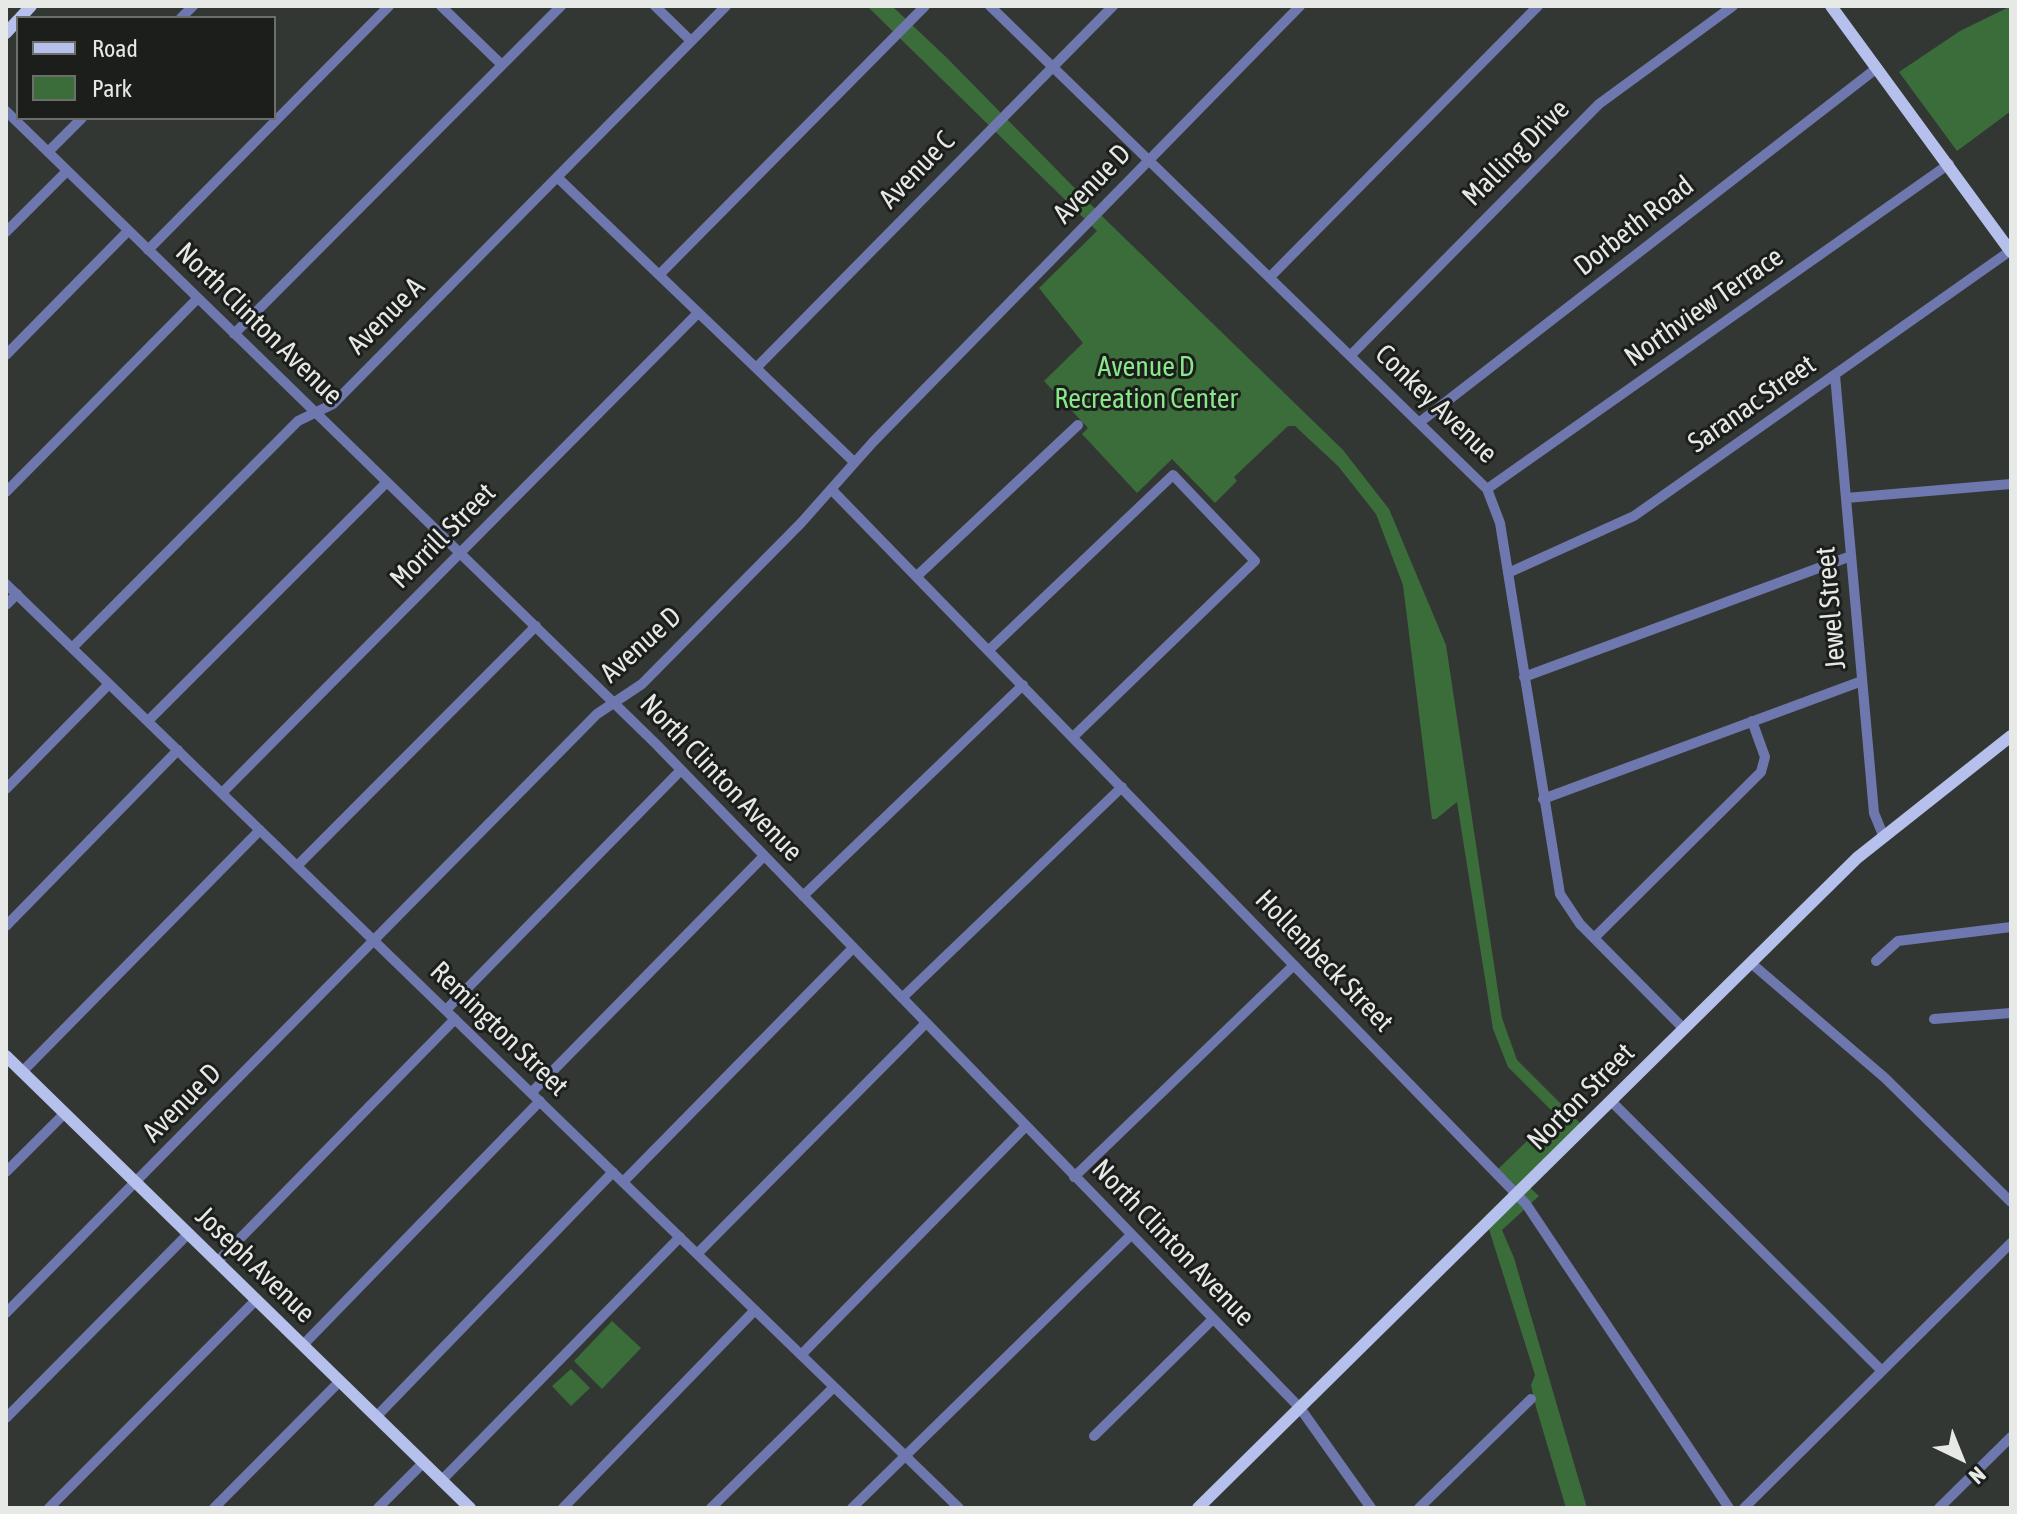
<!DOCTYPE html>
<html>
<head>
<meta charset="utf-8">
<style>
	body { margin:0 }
	#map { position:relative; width:2017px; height:1514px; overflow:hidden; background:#333733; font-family:"Asap Condensed",sans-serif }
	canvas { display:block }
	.frame { position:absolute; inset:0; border:8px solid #e7e9e6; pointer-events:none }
	.legend { position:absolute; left:16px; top:16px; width:260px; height:104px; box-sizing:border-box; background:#1c1e1c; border:2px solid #6d6f6d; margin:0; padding:10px 14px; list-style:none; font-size:24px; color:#e7e9e6 }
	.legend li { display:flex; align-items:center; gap:16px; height:40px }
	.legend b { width:40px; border:2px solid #6d6f6d }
	.north { position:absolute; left:1921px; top:1418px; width:80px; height:80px; -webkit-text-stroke:6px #1c1e1c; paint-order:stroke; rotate:137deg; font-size:22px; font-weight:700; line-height:32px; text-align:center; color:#e7e9e6 }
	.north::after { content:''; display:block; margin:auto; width:28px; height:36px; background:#e7e9e6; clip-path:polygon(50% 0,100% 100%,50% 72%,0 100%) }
</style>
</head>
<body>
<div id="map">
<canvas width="2017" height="1514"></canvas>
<div class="frame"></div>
<ul class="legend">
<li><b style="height:10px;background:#b6c0ec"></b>Road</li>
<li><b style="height:22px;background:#3b6d3b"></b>Park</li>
</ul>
<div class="north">N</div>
</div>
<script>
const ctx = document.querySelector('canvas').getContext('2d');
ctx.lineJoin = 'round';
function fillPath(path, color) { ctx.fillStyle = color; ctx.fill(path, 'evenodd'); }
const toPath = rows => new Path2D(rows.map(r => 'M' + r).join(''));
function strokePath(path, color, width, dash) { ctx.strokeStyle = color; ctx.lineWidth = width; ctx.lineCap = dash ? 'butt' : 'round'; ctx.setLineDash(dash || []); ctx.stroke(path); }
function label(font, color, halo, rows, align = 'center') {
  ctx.font = font + ' "Asap Condensed",sans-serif'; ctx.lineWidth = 6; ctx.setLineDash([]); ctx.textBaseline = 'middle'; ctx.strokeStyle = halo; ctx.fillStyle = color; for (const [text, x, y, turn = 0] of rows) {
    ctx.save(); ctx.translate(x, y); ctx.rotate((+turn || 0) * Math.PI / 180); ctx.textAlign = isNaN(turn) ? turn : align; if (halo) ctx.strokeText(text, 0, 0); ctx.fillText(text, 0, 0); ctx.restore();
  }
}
const green = toPath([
	[867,6,892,6,946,57,1107,221,1343,450,1389,509,1446,645,1502,1018,1517,1060,1585,1128,1527,1185,1539,1196,1502,1230,1514,1258,1587,1508,1566,1508,1536,1407,1531,1385,1535,1375,1487,1223,1516,1194,1495,1172,1555,1114,1508,1067,1493,1029,1457,802,1436,819,1432,819,1403,585,1376,514,1338,466,1295,426,1288,426,1234,477,1237,481,1215,503,1172,459,1137,493,1082,434,1088,428,1044,381,1083,343,1039,288,1097,231],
	[2011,6,2011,111,1957,151,1899,72,1960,31],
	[612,1321,641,1348,602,1389,574,1361],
	[571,1369,590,1388,571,1406,552,1386]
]);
const minor = toPath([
	[441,6,502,65],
	[655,6,691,41],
	[990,6,1487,489,1500,523,1560,894,1580,924,1684,1029],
	[181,18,193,6],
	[6,111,656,744,1300,1408,1371,1508],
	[48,152,82,118],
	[557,177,854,462],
	[6,232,67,171],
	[148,250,389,6],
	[659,275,925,6],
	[1270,277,1538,6],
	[234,334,561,6],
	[6,355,128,231],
	[1351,355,1599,104,1733,6],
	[756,368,1113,6],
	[1835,375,1874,813,1883,835],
	[1420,422,1877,68],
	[831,489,1526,1204,1729,1508],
	[1487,489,1949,164],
	[6,492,198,298],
	[1846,498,2011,484],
	[1508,573,1634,516,2010,251],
	[917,576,1078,425],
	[6,584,959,1508],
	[6,605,17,594],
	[72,648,298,421,333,404,726,6],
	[989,650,1173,475,1255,561,1073,737],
	[1524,677,1851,556],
	[148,721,387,482],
	[6,789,109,684],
	[222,793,698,313],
	[1543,799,1862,681],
	[297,866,536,626],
	[803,896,1023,685],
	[6,926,178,750],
	[1594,938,1761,772,1765,757,1752,721],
	[1876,961,1898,941,2011,927],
	[1751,963,1885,1078,2011,1202],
	[902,998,1122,787],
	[446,1010,681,770],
	[1934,1019,2011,1013],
	[22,1072,260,830],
	[531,1093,764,856],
	[1612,1102,1882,1371],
	[6,1172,65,1113],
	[1074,1177,1294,965],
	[623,1182,853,948],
	[697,1254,926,1023],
	[217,1262,455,1019],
	[6,1313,597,714,642,684,801,523,873,442,1300,6],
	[303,1345,540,1101],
	[801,1355,1025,1127],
	[376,1417,613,1172],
	[6,1418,188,1234],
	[1094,1436,1213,1319],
	[441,1481,680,1237],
	[49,1508,256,1300],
	[214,1508,340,1381],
	[378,1508,423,1463],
	[563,1508,755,1310],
	[711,1508,834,1387],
	[852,1508,1131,1235],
	[1419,1508,1531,1399],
	[1744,1508,2011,1243],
	[1939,1508,2011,1437]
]);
const major = toPath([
	[1831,6,2011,252],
	[20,18,31,6],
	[6,33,18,20],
	[6,1056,470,1508],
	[1198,1508,1857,858,2011,736]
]);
const streetNames = [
	["Malling Drive",1516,153,-45],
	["Avenue C",917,170,-46],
	["Avenue D",1092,184,-46],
	["Dorbeth Road",1634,226,-38],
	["Northview Terrace",1704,307,-35],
	["Avenue A",386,316,-45],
	["North Clinton Avenue",259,324,44],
	["Conkey Avenue",1436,404,44],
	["Saranac Street",1752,404,-35],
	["Morrill Street",443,536,-45],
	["Jewel Street",1831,608,-95],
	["Avenue D",641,645,-42],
	["North Clinton Avenue",721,778,46],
	["Hollenbeck Street",1324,961,46],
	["Remington Street",499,1029,44],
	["Norton Street",1581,1097,-45],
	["Avenue D",182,1103,-45],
	["North Clinton Avenue",1173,1243,46],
	["Joseph Avenue",255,1265,44]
];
const parkNames = [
	["Avenue D",1146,367],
	["Recreation Center",1146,399]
];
fillPath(green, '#3b6d3b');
strokePath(minor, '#6e78ae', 10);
strokePath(major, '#b6c0ec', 12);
label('28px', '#e7e9e6', '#1c1e1c', streetNames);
label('28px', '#89e789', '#1c1e1c', parkNames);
</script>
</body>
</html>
